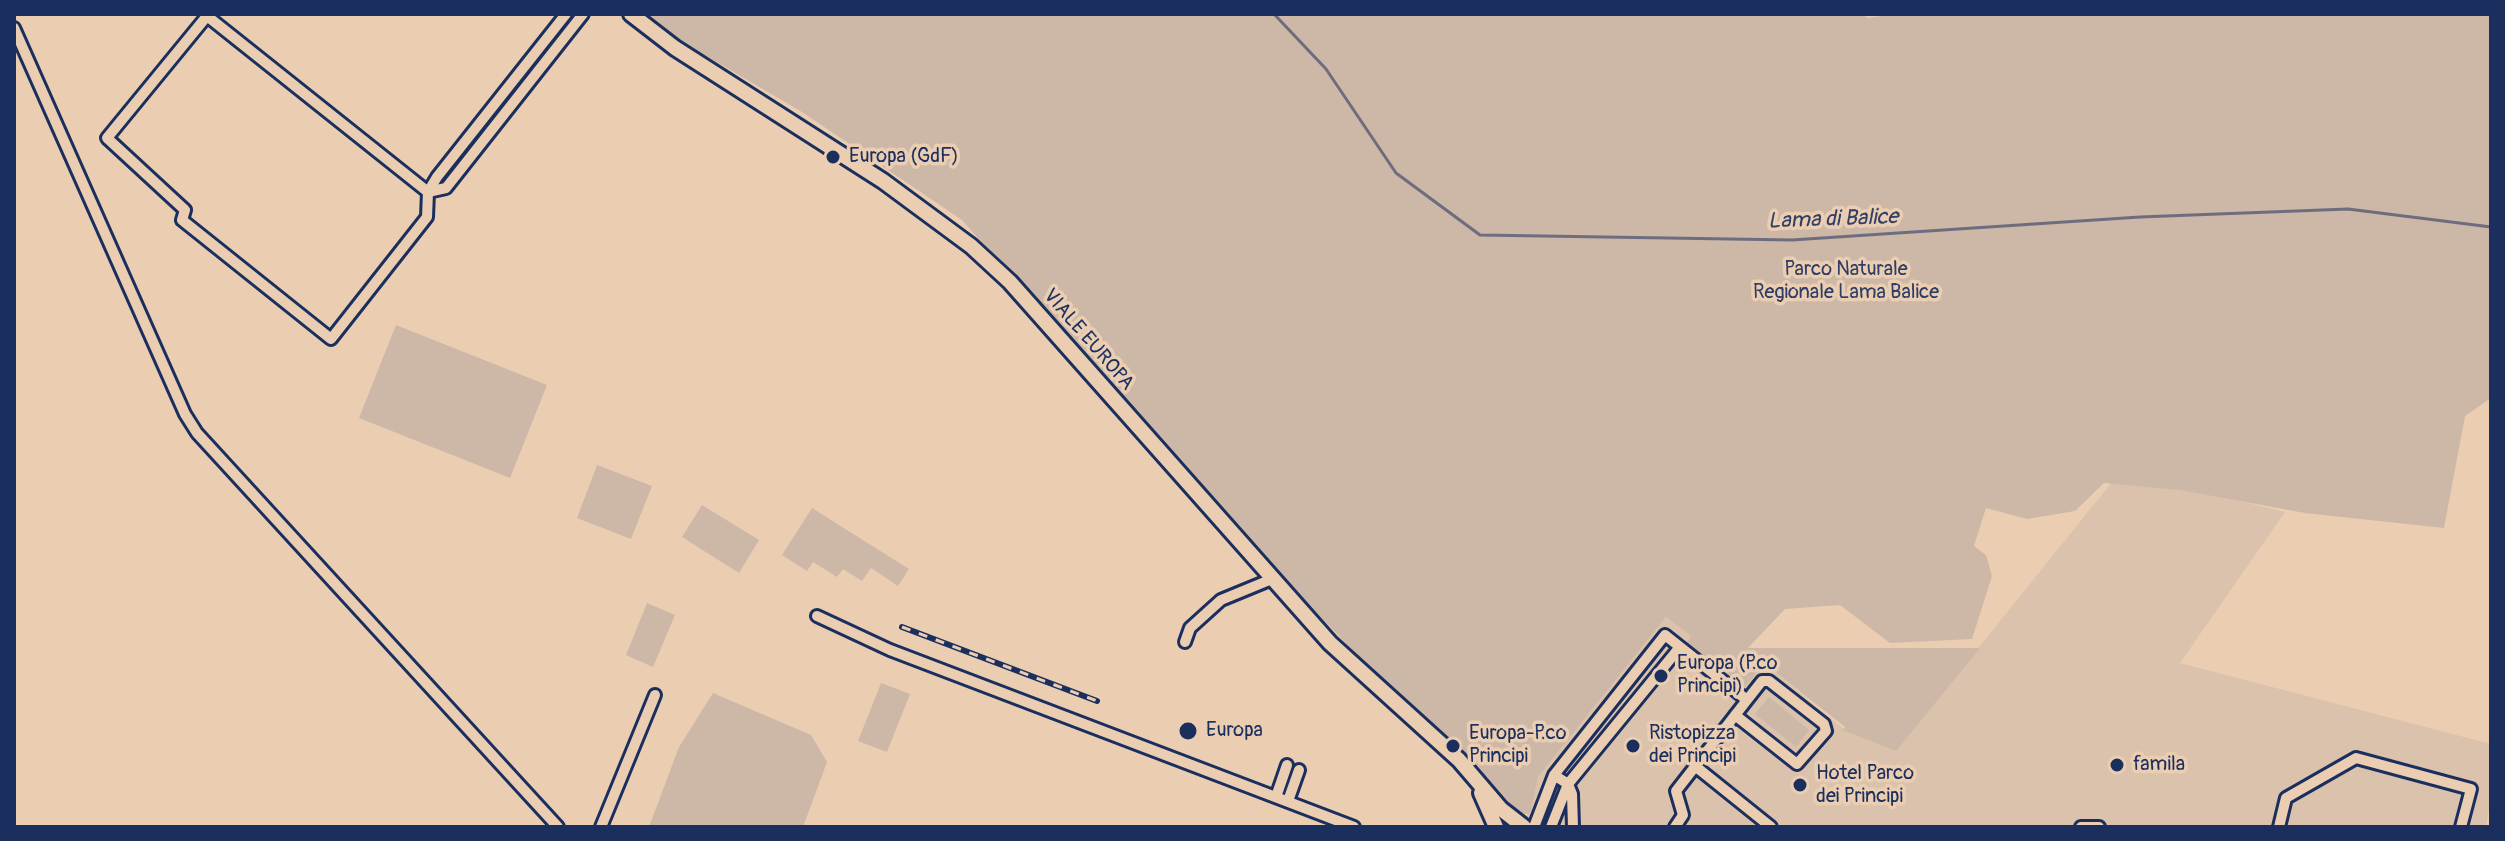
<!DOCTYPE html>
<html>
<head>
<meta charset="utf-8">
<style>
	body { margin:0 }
	#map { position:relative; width:2505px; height:841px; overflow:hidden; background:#ebceb2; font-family:Pangolin,sans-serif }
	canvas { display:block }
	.frame { position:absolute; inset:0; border:16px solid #1b2f5e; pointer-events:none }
</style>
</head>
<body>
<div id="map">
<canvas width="2505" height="841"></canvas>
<div class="frame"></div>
</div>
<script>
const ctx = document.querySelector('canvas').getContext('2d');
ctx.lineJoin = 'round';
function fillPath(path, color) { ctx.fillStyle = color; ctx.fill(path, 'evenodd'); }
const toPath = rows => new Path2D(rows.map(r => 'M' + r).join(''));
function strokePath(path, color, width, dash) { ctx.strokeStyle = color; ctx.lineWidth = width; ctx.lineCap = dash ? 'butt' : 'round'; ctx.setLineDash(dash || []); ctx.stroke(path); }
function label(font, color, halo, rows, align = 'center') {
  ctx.font = font + ' Pangolin,sans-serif'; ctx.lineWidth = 7; ctx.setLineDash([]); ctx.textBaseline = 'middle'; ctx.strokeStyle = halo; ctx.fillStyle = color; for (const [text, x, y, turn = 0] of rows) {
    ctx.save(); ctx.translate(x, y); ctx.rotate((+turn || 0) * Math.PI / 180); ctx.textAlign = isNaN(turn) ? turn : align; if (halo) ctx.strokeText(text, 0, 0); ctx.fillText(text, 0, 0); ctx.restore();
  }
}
const built = toPath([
	[2120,472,2285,512,2180,663,2491,744,2491,797,2486,827,1548,827,1526,819,1538,777,1666,617,1691,636,1686,642,1742,689,1764,663,1844,729,1896,750]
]);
const green = toPath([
	[646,14,1861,14,1868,18,1895,14,2491,14,2491,398,2465,416,2444,528,2305,513,2180,490,2104,483,2075,511,2027,519,1986,508,1974,546,1986,555,1992,576,1972,639,1890,643,1840,605,1785,609,1748,648,1980,648,1896,751,1843,730,1845,727,1764,663,1743,689,1686,643,1691,636,1666,617,1538,777,1530,813,1520,815,1504,803,1474,760,1366,664,1306,602,1225,511,1159,445,962,220,802,112,662,30],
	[396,325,547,385,510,478,359,418],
	[597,465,652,486,631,539,577,518],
	[702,505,759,540,739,573,682,537],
	[812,508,909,569,898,586,871,568,862,581,843,569,837,577,813,562,807,571,782,555],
	[647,603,675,615,653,667,626,655],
	[881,683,910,694,887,752,858,741],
	[713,693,811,735,827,762,803,827,649,827,679,747],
	[1769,697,1809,730,1796,747,1755,714]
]);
const stream = toPath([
	[1274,14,1326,69,1396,173,1480,235,1792,240,2140,217,2348,209,2491,227]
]);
const street = toPath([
	[14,28,185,414,197,433,558,827],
	[428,192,207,16,107,138,185,210,182,220,331,339,427,217,428,192,437,177,566,14],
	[428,192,446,188,583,14],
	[817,616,890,650,1354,827],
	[1185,642,1190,628,1221,600,1272,579],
	[1735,715,1797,764,1826,731,1824,724,1769,681,1762,681,1747,700],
	[1695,766,1771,827],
	[1554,775,1568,784,1572,794,1573,827],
	[1276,797,1287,765],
	[1288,801,1299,770],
	[601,827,655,695],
	[1534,827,1554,775,1665,635,1747,700,1676,791,1683,815,1675,827],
	[1551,827,1568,784,1680,647],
	[2081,827,2099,827],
	[2279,827,2286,798,2356,758,2471,789,2461,827]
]);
const secondary = toPath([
	[631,14,675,48,883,181,971,246,1010,282,1330,643,1459,760,1501,809,1524,827],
	[1481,793,1496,827]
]);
const rail = toPath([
	[902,627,1097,701]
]);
const markers = [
	[833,157,8,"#1b2f5e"],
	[1661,676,8,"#1b2f5e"],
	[1188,731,10,"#1b2f5e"],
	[1453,746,8,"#1b2f5e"],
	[1633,746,8,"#1b2f5e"],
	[2117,765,8,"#1b2f5e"],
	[1800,785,8,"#1b2f5e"]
];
const poiNames = [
	["Europa (GdF)",849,157],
	["Europa (P.co",1677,664],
	["Principi)",1677,687],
	["Europa",1206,731],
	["Europa-P.co",1469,734],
	["Principi",1469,757],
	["Ristopizza",1649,734],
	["dei Principi",1649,757],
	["famila",2133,765],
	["Hotel Parco",1816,774],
	["dei Principi",1816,797]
];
const parkNames = [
	["Parco Naturale",1846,270],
	["Regionale Lama Balice",1846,293]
];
const streetNames = [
	["VIALE EUROPA",1088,340,49]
];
const waterNames = [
	["Lama di Balice",1833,220,-2]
];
fillPath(built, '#dbc2ac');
fillPath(green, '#cdb7a6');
strokePath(stream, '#6d6d7f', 3);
strokePath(street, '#1b2f5e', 16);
strokePath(secondary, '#1b2f5e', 20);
strokePath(street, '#ebceb2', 10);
strokePath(secondary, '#ebceb2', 14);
strokePath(rail, '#1b2f5e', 6);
strokePath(rail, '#ebceb2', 3, [9]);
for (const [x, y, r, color] of markers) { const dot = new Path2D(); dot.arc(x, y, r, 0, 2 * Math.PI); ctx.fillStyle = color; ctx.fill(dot); strokePath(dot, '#ebceb2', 3); }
label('20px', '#1b2f5e', '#ebceb2', poiNames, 'left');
label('20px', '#2d3d65', '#ebceb2', parkNames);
label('20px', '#1b2f5e', '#ebceb2', streetNames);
label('italic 22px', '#303f66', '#ebceb2', waterNames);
</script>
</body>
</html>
